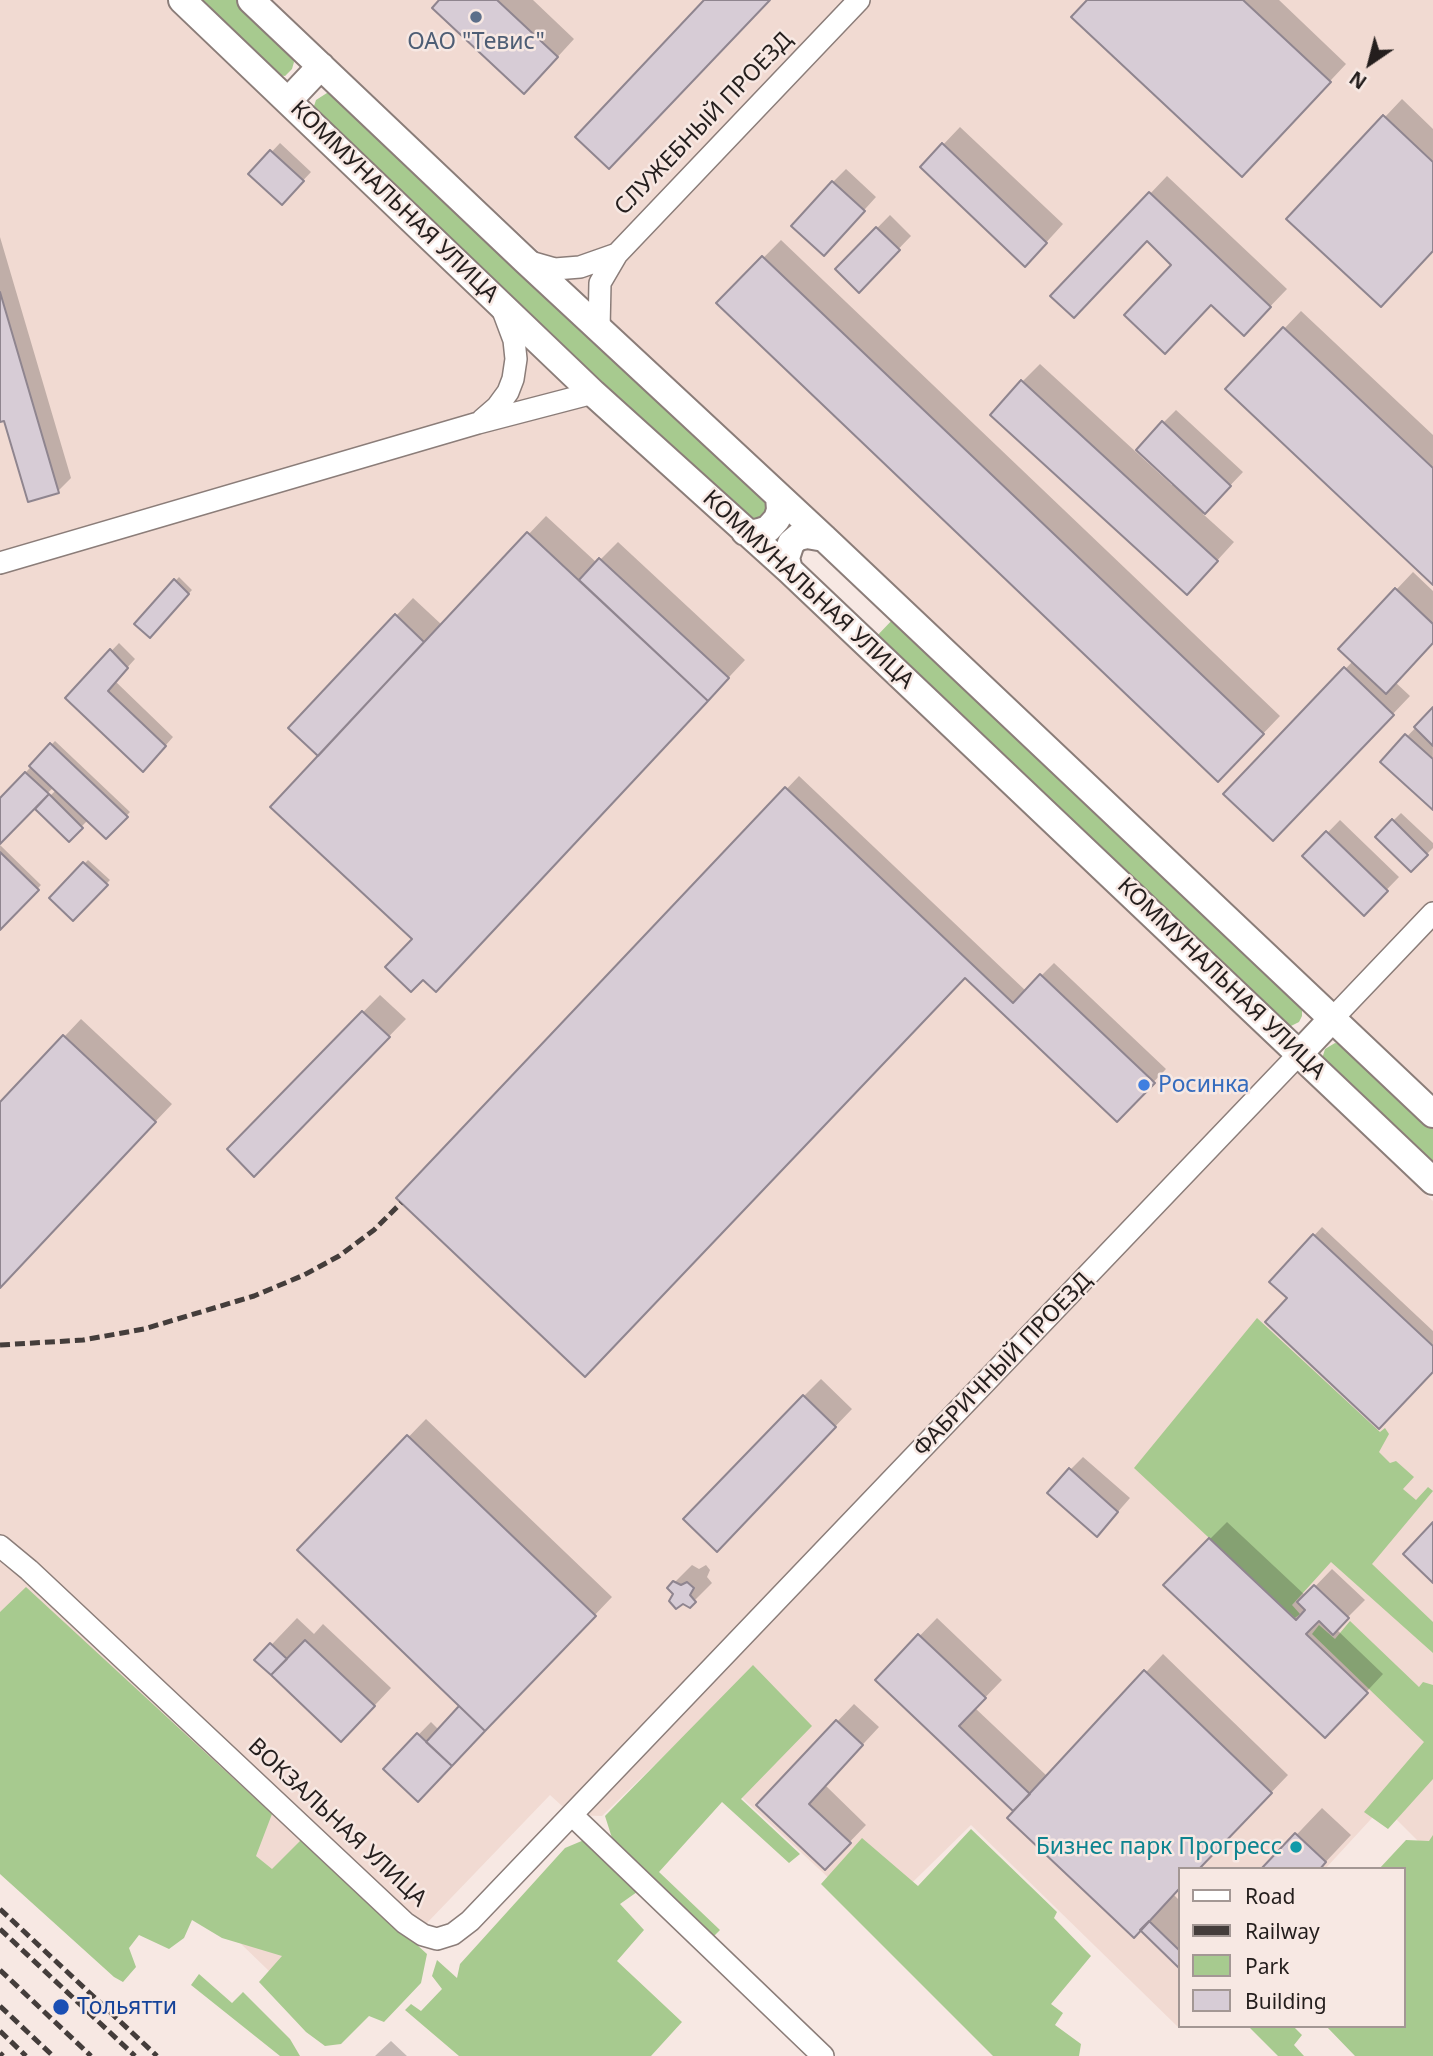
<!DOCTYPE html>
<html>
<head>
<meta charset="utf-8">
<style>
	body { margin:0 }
	#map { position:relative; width:1433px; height:2056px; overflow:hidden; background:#f7e8e3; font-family:"Noto Sans",sans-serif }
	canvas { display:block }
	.legend { position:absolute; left:1178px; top:1867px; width:228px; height:161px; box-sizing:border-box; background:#f7e8e3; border:2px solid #a39794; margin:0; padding:9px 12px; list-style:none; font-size:21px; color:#241e1d }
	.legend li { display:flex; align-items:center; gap:14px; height:35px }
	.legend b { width:35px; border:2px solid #a39794 }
	.north { position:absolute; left:1335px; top:28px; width:70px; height:70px; -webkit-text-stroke:5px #f7e8e3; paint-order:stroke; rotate:215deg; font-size:19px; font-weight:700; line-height:28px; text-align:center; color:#241e1d }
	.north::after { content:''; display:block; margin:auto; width:24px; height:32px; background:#241e1d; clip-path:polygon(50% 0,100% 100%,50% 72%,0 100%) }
</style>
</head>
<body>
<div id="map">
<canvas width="1433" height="2056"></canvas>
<ul class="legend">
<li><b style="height:9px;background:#fff"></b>Road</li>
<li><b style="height:9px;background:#443d3b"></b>Railway</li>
<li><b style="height:19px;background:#a7ca8f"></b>Park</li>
<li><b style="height:19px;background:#d7ccd6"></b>Building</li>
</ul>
<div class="north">N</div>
</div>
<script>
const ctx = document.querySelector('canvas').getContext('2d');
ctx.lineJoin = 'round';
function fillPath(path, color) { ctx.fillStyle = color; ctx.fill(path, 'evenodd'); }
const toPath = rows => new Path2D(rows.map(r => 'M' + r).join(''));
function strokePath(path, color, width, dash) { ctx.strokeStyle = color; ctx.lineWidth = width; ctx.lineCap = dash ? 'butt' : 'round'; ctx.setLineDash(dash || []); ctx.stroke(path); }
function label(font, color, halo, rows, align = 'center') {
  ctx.font = font + ' "Noto Sans",sans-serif'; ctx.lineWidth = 5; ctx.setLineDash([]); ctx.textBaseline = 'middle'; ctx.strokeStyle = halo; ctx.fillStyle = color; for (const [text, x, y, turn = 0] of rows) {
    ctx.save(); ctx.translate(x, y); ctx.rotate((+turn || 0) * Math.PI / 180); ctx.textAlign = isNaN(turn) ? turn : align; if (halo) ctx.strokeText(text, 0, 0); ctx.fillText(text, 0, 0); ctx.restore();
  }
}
const built = toPath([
	[0,0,169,0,1433,1201,1433,1856,1383,1806,1325,1869,1179,1869,1178,2027,971,1825,874,1920,680,1740,602,1816,572,1815,550,1795,327,2027,0,1711],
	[272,0,1433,0,1433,1095]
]);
const green = toPath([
	[193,0,237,0,290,50,294,62,292,69,285,76,278,75],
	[333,92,771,503,764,520,746,520,317,116,313,109,316,100,327,93],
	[895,617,1302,1006,1302,1016,1299,1022,1289,1027,874,639],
	[1335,1043,1345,1045,1433,1128,1433,1169,1322,1059,1325,1049],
	[1257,1318,1380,1432,1385,1428,1389,1434,1379,1452,1390,1463,1396,1461,1414,1477,1403,1489,1416,1500,1428,1487,1433,1491,1372,1564,1433,1622,1433,1653,1331,1562,1292,1605,1300,1614,1295,1618,1134,1468],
	[26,1587,272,1814,256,1856,272,1869,301,1840,427,1954,421,1983,384,2022,369,2016,341,2044,325,2046,306,2032,259,1982,282,1956,222,1938,192,1920,184,1938,169,1949,139,1935,129,1948,136,1967,123,1982,114,1977,0,1874,0,1612],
	[1350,1621,1419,1687,1423,1682,1433,1685,1433,1779,1388,1829,1364,1812,1424,1742,1312,1634,1319,1625,1335,1639],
	[753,1665,812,1726,741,1799,800,1854,789,1863,722,1802,659,1872,720,1930,714,1936,612,1838,605,1816],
	[971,1829,1057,1912,1054,1918,1091,1956,1051,2004,1063,2013,1055,2025,1081,2044,1079,2056,993,2056,821,1884,862,1838,918,1886],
	[1433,1835,1433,2056,1355,2056,1326,2026,1403,2026,1403,1869,1379,1869,1406,1840,1429,1841],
	[584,1840,637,1892,620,1904,644,1930,617,1961,682,2022,651,2056,459,2056,405,2010,411,2004,421,2011,442,1989,432,1976,437,1960,457,1978,460,1964,565,1848],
	[199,1974,232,2003,243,1992,290,2039,300,2056,280,2056,191,1985],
	[1248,2026,1293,2026,1302,2035,1294,2045,1304,2056,1278,2056]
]);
const shadow = toPath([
	[442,0,533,0,574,39,541,75],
	[1089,0,1279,0,1346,64,1259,157],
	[1402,99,1433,129,1433,250,1289,219],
	[960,127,1063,224,1042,247,922,167],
	[280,143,311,172,282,203,251,174],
	[846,169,876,197,836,241,833,182],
	[1167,176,1287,289,1261,316,1174,264,1147,239,1053,296],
	[890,215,911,236,859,290,837,269],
	[0,237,71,478,58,491,6,418,0,420],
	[781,240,1280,716,1236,762,719,303],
	[1301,311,1433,435,1433,583,1227,389],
	[1040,364,1172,485,1174,483,1163,423,1176,410,1243,472,1203,514,1234,542,1204,575,1022,382],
	[546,516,597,563,618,542,745,660,453,972,414,939,321,756,396,616,413,598,442,625],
	[1413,572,1433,591,1433,642,1395,682,1410,696,1290,822,1226,794,1353,661,1396,590],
	[179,577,192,590,150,636,136,624],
	[119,643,135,659,115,681,173,737,151,762,67,698],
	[1433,710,1433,808,1383,761],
	[55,741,130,812,106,837,88,820,69,839,35,806,0,842,0,800],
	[53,788,58,788,44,802,41,799],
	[799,776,1026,991,1054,963,1166,1069,1117,1120,965,976,398,1198],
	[1401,813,1433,843,1433,848,1411,870,1377,837],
	[1340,820,1399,877,1364,913,1305,856],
	[0,845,41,885,0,928],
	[88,860,110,880,73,919,51,898],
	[380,995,406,1019,254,1174,229,1149],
	[81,1019,172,1104,0,1286,0,1105],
	[1322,1227,1433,1331,1433,1370,1289,1298,1271,1282],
	[821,1379,852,1409,734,1532,804,1396],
	[426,1419,612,1597,431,1787,385,1769,431,1722,439,1730,462,1706,299,1550],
	[1083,1457,1130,1498,1109,1522,1070,1470],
	[1227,1522,1306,1596,1332,1569,1365,1600,1336,1629,1383,1674,1342,1718,1210,1539],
	[692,1565,699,1569,706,1565,710,1570,707,1577,712,1583,689,1606,675,1594,675,1582],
	[297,1618,314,1634,323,1624,391,1688,359,1722,257,1660],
	[937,1618,1002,1680,975,1708,1048,1777,1163,1654,1288,1775,1198,1869,1179,1869,1179,1888,1173,1894,1179,1900,1179,1965,877,1680],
	[854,1704,879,1727,825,1785,866,1825,842,1850,758,1805],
	[1322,1808,1351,1835,1319,1869,1264,1869],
	[391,2041,407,2056,375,2056]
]);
const building = toPath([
	[439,0,497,0,558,57,524,94,432,8,439,0],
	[704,0,770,0,609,169,575,137,704,0],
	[1087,0,1243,0,1331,82,1242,177,1071,17,1087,0],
	[1383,115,1433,162,1433,251,1381,307,1286,219,1383,115],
	[942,143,1047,243,1025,267,920,167,942,143],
	[270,150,304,181,282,205,248,174,270,150],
	[832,181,865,211,824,256,791,226,832,181],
	[1149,192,1271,307,1244,336,1211,305,1165,354,1124,315,1171,265,1147,241,1074,318,1050,296,1149,192],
	[876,227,900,250,859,293,835,269,876,227],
	[762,256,1264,734,1218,782,716,303,762,256],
	[0,292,59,493,28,502,4,421,0,422,0,292],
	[1283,327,1433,468,1433,585,1225,389,1283,327],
	[1021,380,1218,561,1187,595,990,415,1021,380],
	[1162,421,1231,486,1205,514,1136,450,1162,421],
	[527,532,708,701,436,992,423,980,411,992,385,967,412,939,270,807,527,532],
	[599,558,729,678,708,701,579,580,599,558],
	[174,579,189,594,150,638,134,624,174,579],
	[1395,588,1433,624,1433,643,1386,694,1338,649,1395,588],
	[395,614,424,642,318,756,288,728,395,614],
	[110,649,128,668,108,691,166,746,143,772,65,698,110,649],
	[1344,667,1394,715,1273,841,1223,794,1344,667],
	[1433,707,1433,746,1414,727,1433,707],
	[1405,734,1433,759,1433,810,1380,762,1405,734],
	[50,743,128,817,106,839,29,766,50,743],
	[25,772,49,794,0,844,0,798,25,772],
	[785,787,1013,1003,1040,974,1155,1083,1117,1122,965,978,585,1377,396,1198,785,787],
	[49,794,83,828,69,842,35,809,49,794],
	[1392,819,1428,855,1411,872,1375,837,1392,819],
	[1326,831,1388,891,1364,916,1302,856,1326,831],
	[0,852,39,890,0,930,0,852],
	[83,862,108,885,73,921,49,898,83,862],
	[362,1011,390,1037,254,1177,227,1149,362,1011],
	[63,1035,156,1122,0,1288,0,1102,63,1035],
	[1313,1234,1433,1346,1433,1372,1379,1429,1265,1322,1287,1298,1269,1282,1313,1234],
	[803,1395,836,1427,717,1552,683,1519,803,1395],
	[407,1435,596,1616,485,1731,297,1550,407,1435],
	[1069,1468,1118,1512,1097,1537,1047,1493,1069,1468],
	[1433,1522,1433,1583,1403,1554,1433,1522],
	[1209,1538,1296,1620,1305,1610,1297,1602,1314,1585,1349,1618,1333,1635,1319,1621,1306,1634,1368,1693,1325,1738,1163,1585,1209,1538],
	[673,1581,681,1585,687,1582,694,1588,690,1595,696,1602,690,1608,683,1604,676,1609,669,1601,673,1594,667,1588,673,1581],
	[918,1634,986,1698,959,1726,1030,1794,1013,1811,875,1680,918,1634],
	[305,1640,375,1706,341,1742,271,1675,305,1640],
	[270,1643,287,1659,271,1675,254,1660,270,1643],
	[1144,1670,1272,1793,1199,1869,1179,1869,1179,1889,1134,1938,1007,1818,1144,1670],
	[459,1706,485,1731,452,1766,426,1742,459,1706],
	[836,1720,863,1745,809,1804,851,1843,825,1870,756,1805,836,1720],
	[417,1733,452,1766,418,1802,383,1769,417,1733],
	[1295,1833,1326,1862,1320,1869,1261,1869,1295,1833],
	[1149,1921,1179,1950,1179,1968,1140,1930,1149,1921]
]);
const minor = toPath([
	[527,261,555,269,580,267,617,254],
	[599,329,600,283,617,254,859,0],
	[482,420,497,407,508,392,513,379,516,359,514,340,502,308],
	[0,563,478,423,593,393],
	[1332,1019,1433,913],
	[0,1546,29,1570,405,1923,423,1935,437,1939,453,1934,470,1921,1300,1053],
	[572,1815,823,2056]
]);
const major = toPath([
	[182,0,593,393,789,570,1433,1181],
	[251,0,526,261,824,538,1433,1114],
	[288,101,321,66],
	[745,532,756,533,768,529,777,519,780,510,779,496],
	[789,570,786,558,791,543,798,537,807,535,824,538],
	[1300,1053,1332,1019]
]);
const rail = toPath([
	[0,1345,83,1340,144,1329,254,1296,304,1275,339,1256,374,1230,401,1203],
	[0,1909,157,2056],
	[0,1929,135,2056],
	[0,1970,91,2056],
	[0,2006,53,2056],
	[0,2031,26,2056],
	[0,2053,3,2056]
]);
const markers = [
	[476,17,7,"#5c6f8a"],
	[1144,1085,7,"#3f7fe0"],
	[1296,1847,7,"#0f9aa8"],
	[61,2007,9,"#1a4fb4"]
];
const serviceNames = [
	["ОАО \"Тевис\"",476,42]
];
const streetNames = [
	["СЛУЖЕБНЫЙ ПРОЕЗД",704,124,-46],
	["КОММУНАЛЬНАЯ УЛИЦА",394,202,44],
	["КОММУНАЛЬНАЯ УЛИЦА",808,590,43],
	["КОММУНАЛЬНАЯ УЛИЦА",1221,979,44],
	["ФАБРИЧНЫЙ ПРОЕЗД",1003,1365,-46],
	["ВОКЗАЛЬНАЯ УЛИЦА",337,1823,43]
];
const shopNames = [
	["Росинка",1158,1085]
];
const cultureNames = [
	["Бизнес парк Прогресс",1282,1847]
];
const transitNames = [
	["Тольятти",77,2007]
];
fillPath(built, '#f1dad2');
fillPath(green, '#a7ca8f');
fillPath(shadow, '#0003');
fillPath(building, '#d7ccd6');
strokePath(building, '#8f858f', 2);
strokePath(minor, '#8b7d79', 24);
strokePath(major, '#8b7d79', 30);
strokePath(minor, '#fff', 21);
strokePath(major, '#fff', 26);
strokePath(rail, '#443d3b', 5, [10, 5]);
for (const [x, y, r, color] of markers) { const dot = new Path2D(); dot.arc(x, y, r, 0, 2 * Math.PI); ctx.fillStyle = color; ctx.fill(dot); strokePath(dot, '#f7e8e3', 2.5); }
label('23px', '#4e5e75', '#f7e8e3', serviceNames);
label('23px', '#241e1d', '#f7e8e3', streetNames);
label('23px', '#366cbe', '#f7e8e3', shopNames, 'left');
label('23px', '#0d838f', '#f7e8e3', cultureNames, 'right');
label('23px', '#164399', '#f7e8e3', transitNames, 'left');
</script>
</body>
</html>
